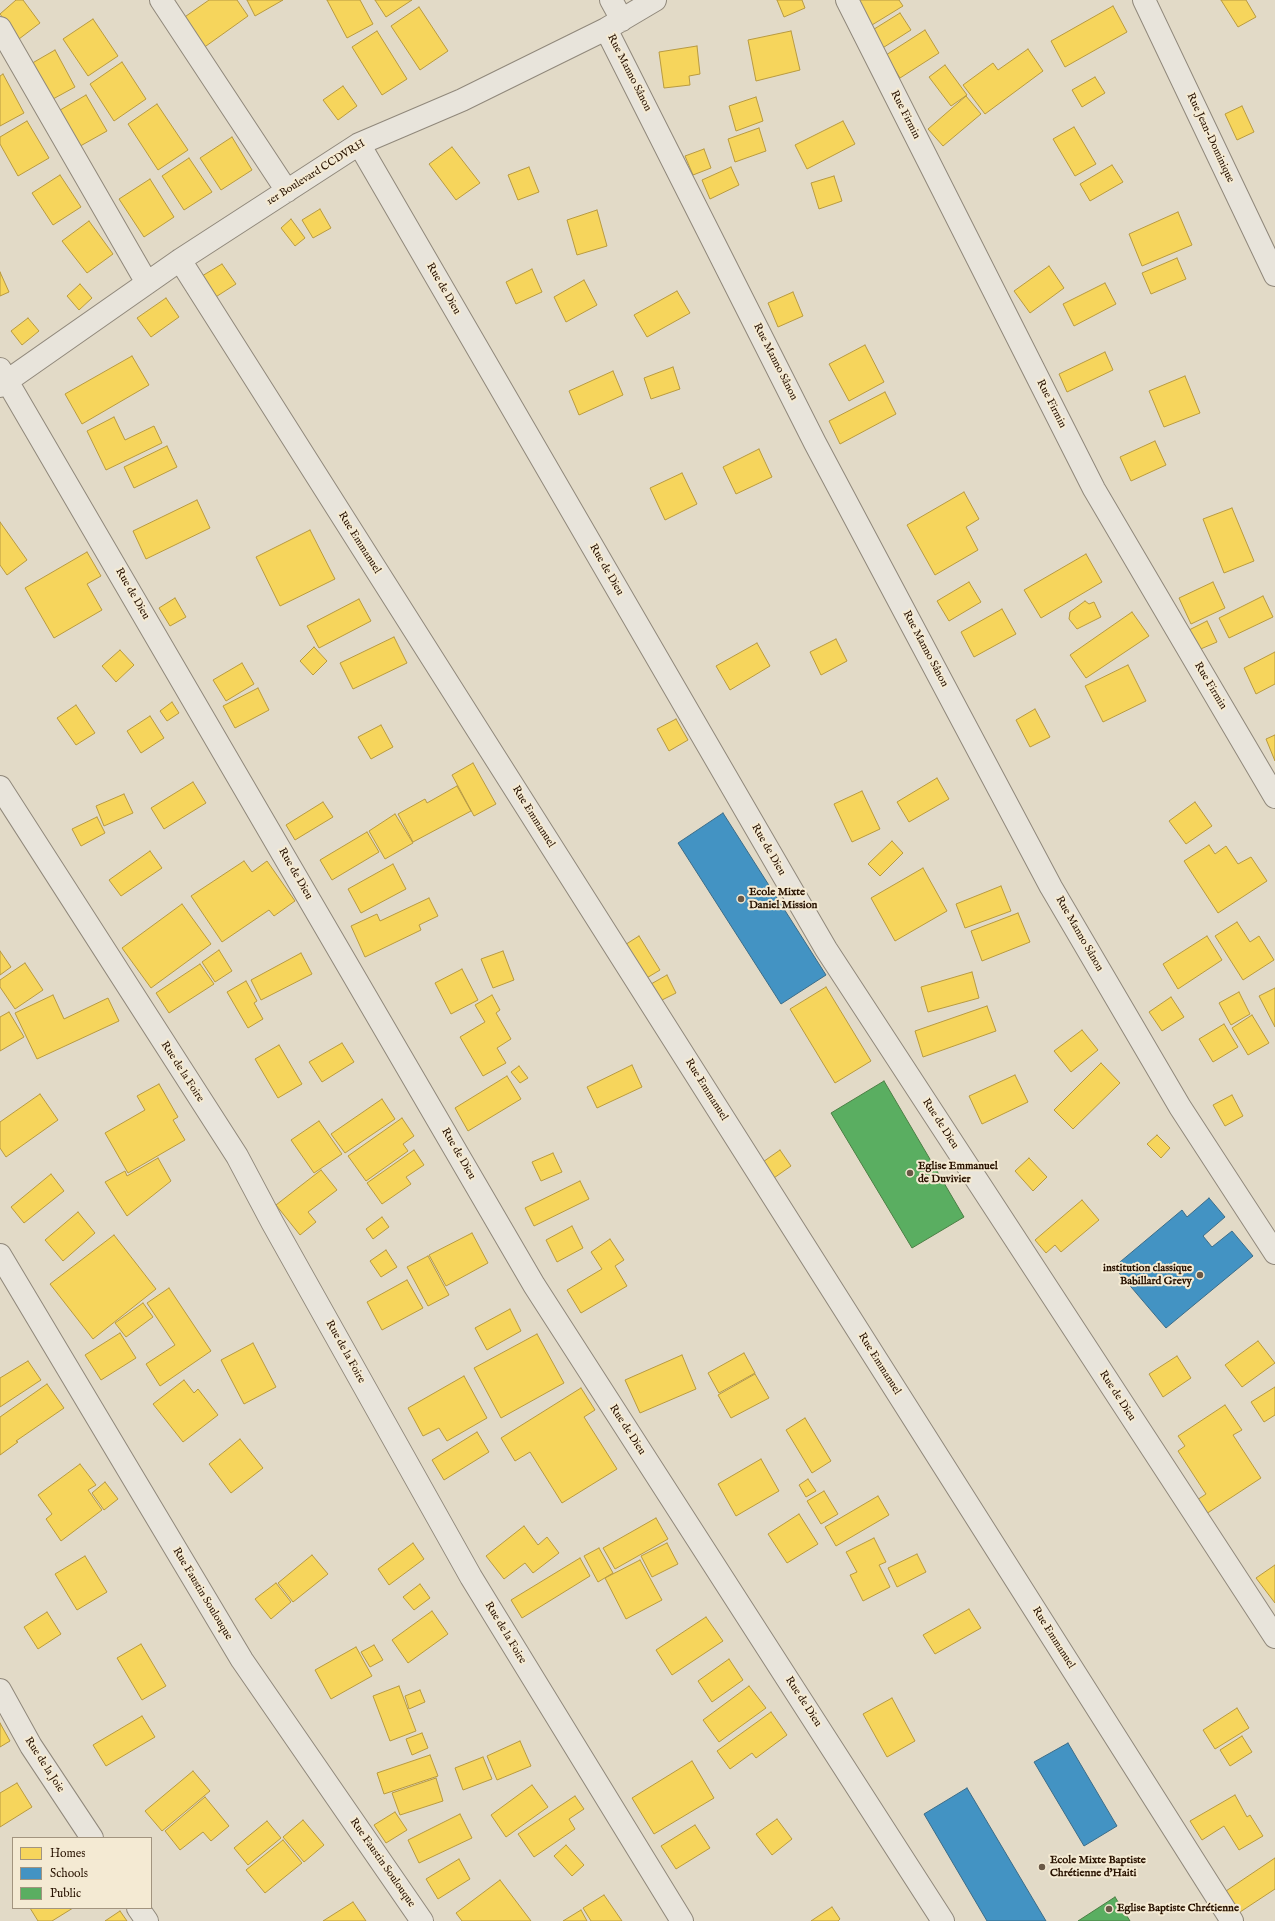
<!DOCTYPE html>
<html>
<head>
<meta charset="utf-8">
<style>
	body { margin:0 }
	#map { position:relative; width:1275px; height:1921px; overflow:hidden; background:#e2dac7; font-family:"IM FELL English",serif }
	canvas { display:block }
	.legend { position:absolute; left:12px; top:1837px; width:140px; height:72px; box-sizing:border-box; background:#f4ead3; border:1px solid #a2947f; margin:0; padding:5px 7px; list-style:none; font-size:12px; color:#281200 }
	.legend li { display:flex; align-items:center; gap:8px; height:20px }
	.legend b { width:20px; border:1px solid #a2947f }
</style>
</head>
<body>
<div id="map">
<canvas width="1275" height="1921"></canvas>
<ul class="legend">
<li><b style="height:11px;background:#f6d55c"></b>Homes</li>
<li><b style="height:11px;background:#4393c3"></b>Schools</li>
<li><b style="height:11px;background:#5aae61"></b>Public</li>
</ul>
</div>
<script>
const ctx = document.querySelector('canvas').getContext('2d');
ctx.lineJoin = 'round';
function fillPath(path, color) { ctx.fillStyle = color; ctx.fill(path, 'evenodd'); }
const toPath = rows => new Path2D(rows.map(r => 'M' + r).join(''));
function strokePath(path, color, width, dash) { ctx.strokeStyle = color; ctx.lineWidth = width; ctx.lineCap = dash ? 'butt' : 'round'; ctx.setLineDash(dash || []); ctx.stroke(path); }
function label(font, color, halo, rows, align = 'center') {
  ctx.font = font + ' "IM FELL English",serif'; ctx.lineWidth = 4; ctx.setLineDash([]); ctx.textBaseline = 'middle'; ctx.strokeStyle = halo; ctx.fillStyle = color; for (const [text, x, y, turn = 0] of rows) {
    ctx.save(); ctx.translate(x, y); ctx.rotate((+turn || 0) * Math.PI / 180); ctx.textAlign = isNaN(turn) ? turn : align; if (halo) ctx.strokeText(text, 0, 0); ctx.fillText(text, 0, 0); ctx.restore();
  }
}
const homes = toPath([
	[16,0,23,0,40,23,19,39,0,14,16,0],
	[209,0,237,0,248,16,199,51,179,21,209,0],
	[247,0,283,0,255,16,247,0],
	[327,0,360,0,373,24,347,38,327,0],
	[375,0,412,0,386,17,375,0],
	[777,0,802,0,805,8,784,17,777,0],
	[849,0,899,0,903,6,867,28,849,0],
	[1221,0,1246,0,1256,17,1238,27,1221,0],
	[1113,6,1127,32,1065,67,1051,41,1113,6],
	[419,7,448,51,420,70,391,26,419,7],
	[900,13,911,30,881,49,871,31,900,13],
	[93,19,118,56,88,76,63,39,93,19],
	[925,30,939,53,900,78,886,55,925,30],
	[377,31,407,79,382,95,352,47,377,31],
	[791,31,800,70,756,81,748,40,791,31],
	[697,46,700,74,689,76,690,85,664,88,659,52,697,46],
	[1028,49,1043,71,985,114,963,85,993,63,998,70,1028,49],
	[55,50,75,87,42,105,22,69,55,50],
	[122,62,146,99,114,121,90,84,122,62],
	[945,65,967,95,951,106,929,77,945,65],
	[3,74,24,113,0,126,0,76,3,74],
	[1095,77,1105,93,1082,107,1072,90,1095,77],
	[343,86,357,106,338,120,323,100,343,86],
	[86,95,107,131,75,149,55,113,86,95],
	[966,96,981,114,943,146,928,129,966,96],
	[756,97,763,121,736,131,729,106,756,97],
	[157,104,188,150,158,170,128,124,157,104],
	[1242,106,1254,132,1237,140,1225,114,1242,106],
	[27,121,49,158,18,176,0,144,0,137,27,121],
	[843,121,855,144,807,169,795,145,843,121],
	[1074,127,1096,164,1075,176,1053,139,1074,127],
	[759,128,766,151,735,162,728,139,759,128],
	[232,137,252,170,221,190,200,158,232,137],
	[452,147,480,183,456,200,429,164,452,147],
	[704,149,711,168,693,175,685,156,704,149],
	[189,158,212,192,184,210,162,176,189,158],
	[1112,165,1123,182,1090,201,1080,184,1112,165],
	[529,167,539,192,518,200,508,175,529,167],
	[731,167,739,185,710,199,702,180,731,167],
	[60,175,81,207,53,225,32,193,60,175],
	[834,176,842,201,819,209,811,183,834,176],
	[150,179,174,217,144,237,119,199,150,179],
	[320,209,331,228,313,238,302,220,320,209],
	[597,210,607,246,577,255,567,220,597,210],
	[1178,212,1192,245,1142,266,1129,234,1178,212],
	[291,219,305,238,295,246,281,228,291,219],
	[89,221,113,254,87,273,62,241,89,221],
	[1177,258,1186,279,1151,294,1142,273,1177,258],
	[222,264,236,284,211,300,197,279,222,264],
	[1049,266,1064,288,1030,313,1014,291,1049,266],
	[532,269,542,292,516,304,506,282,532,269],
	[0,272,9,292,0,296,0,272],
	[584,280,597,305,566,322,554,297,584,280],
	[1105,283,1116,304,1074,326,1063,304,1105,283],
	[80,284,92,298,79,310,67,296,80,284],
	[677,291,690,313,647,337,634,315,677,291],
	[793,292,803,316,778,327,768,303,793,292],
	[166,298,179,317,151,337,137,318,166,298],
	[28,318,39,331,22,345,11,331,28,318],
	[865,345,884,382,849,401,829,364,865,345],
	[1105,352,1113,370,1067,392,1059,374,1105,352],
	[132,356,149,385,82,424,65,394,132,356],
	[673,367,680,389,651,399,644,378,673,367],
	[613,371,623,395,579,415,569,391,613,371],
	[1185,376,1200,413,1164,427,1149,391,1185,376],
	[885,392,896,414,840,444,829,421,885,392],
	[114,417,125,440,154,426,162,443,106,470,87,431,114,417],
	[1155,441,1166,465,1131,481,1120,457,1155,441],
	[167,446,177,467,134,488,124,467,167,446],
	[759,449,772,477,736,494,723,467,759,449],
	[682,473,697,504,665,520,650,488,682,473],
	[964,492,979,519,966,527,978,550,935,575,907,525,964,492],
	[197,500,210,528,146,559,133,531,197,500],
	[1232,508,1254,561,1224,573,1203,519,1232,508],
	[0,522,27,560,7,575,0,565,0,522],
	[310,530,335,579,280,606,256,557,310,530],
	[87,552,101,576,87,584,102,610,54,638,25,588,87,552],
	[1086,554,1102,582,1041,618,1024,590,1086,554],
	[969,582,981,602,949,621,937,601,969,582],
	[1213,582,1225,608,1191,624,1179,598,1213,582],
	[1263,596,1273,617,1229,638,1219,618,1263,596],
	[175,598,186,617,170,626,159,608,175,598],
	[359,599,371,621,319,648,307,626,359,599],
	[1085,601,1089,604,1094,602,1101,617,1077,629,1069,619,1070,612,1085,601],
	[1002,609,1016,634,974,657,961,632,1002,609],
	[1132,612,1149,636,1086,678,1070,655,1132,612],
	[1207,621,1217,642,1196,651,1187,631,1207,621],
	[394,637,407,663,353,689,340,663,394,637],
	[836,639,847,661,821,675,810,652,836,639],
	[757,643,770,666,730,690,716,666,757,643],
	[314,647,327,661,313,675,300,661,314,647],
	[120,650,134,665,116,682,102,666,120,650],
	[1275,652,1275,684,1256,694,1244,668,1275,652],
	[242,663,254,684,226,701,213,680,242,663],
	[1128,665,1146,701,1103,722,1085,686,1128,665],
	[258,688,269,710,235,728,223,706,258,688],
	[172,702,179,713,167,721,160,711,172,702],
	[76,705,95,733,76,745,57,718,76,705],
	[1035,709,1050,737,1030,747,1016,720,1035,709],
	[150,716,164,738,141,753,127,731,150,716],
	[676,719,688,740,669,751,657,729,676,719],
	[381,725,393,747,371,759,358,737,381,725],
	[1275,735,1275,761,1266,739,1275,735],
	[473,763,496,804,474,816,452,775,473,763],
	[937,778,949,799,909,822,897,802,937,778],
	[193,782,206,803,164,829,151,808,193,782],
	[457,786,471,811,413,842,398,814,425,799,427,803,457,786],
	[862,791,880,829,852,842,834,804,862,791],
	[124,794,133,813,104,826,96,806,124,794],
	[323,802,333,817,295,840,286,825,323,802],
	[1195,802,1212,826,1186,844,1169,821,1195,802],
	[395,814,413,843,385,859,369,831,395,814],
	[97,817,105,833,81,846,72,829,97,817],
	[367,832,379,852,332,880,320,860,367,832],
	[892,841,903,853,880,876,868,864,892,841],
	[1209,845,1215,854,1226,846,1238,864,1251,857,1267,881,1218,913,1184,861,1209,845],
	[150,851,162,868,121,896,109,880,150,851],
	[244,861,252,872,267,861,295,901,274,916,269,910,222,942,191,896,244,861],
	[393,864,406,889,361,913,348,889,393,864],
	[923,868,947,911,895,941,871,898,923,868],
	[1001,886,1011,911,965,928,956,904,1001,886],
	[429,898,438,916,419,925,421,930,365,957,351,926,377,914,380,921,429,898],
	[182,904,211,944,151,988,122,948,182,904],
	[1018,913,1030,942,982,961,971,931,1018,913],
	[1237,922,1250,942,1259,936,1274,960,1243,980,1215,936,1237,922],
	[639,936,660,970,640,982,620,948,639,936],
	[1207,936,1222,960,1178,989,1163,964,1207,936],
	[219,950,232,971,215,982,202,962,219,950],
	[0,951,11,967,0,975,0,951],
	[503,951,514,980,493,988,481,959,503,951],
	[301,953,312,974,261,1000,251,980,301,953],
	[25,963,43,990,15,1009,0,987,0,980,25,963],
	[200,964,214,984,169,1013,156,993,200,964],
	[462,969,478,1000,451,1014,435,983,462,969],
	[972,972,979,998,928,1012,921,987,972,972],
	[667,975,676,993,660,1001,651,984,667,975],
	[246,981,257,1001,254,1003,263,1019,248,1028,227,992,246,981],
	[826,987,871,1061,835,1083,790,1009,826,987],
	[1275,988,1275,1027,1259,996,1275,988],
	[1239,992,1250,1014,1231,1025,1219,1003,1239,992],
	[53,995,64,1019,108,998,119,1021,37,1059,15,1013,53,995],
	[492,995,500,1010,496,1013,511,1039,497,1048,506,1063,483,1076,460,1037,485,1022,475,1005,492,995],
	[1171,997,1184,1017,1162,1031,1149,1012,1171,997],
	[987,1006,996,1031,923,1057,915,1031,987,1006],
	[9,1012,24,1037,0,1051,0,1017,9,1012],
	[1252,1015,1269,1043,1248,1055,1232,1028,1252,1015],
	[1224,1024,1238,1047,1213,1062,1199,1039,1224,1024],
	[1082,1030,1098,1050,1071,1072,1054,1051,1082,1030],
	[342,1043,354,1062,322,1082,309,1062,342,1043],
	[279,1045,302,1084,278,1098,255,1059,279,1045],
	[1101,1063,1120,1083,1073,1129,1054,1110,1101,1063],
	[632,1065,642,1087,597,1108,587,1087,632,1065],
	[519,1066,528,1078,520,1083,511,1072,519,1066],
	[1015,1075,1028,1102,982,1124,969,1096,1015,1075],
	[507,1076,521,1099,468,1131,455,1108,507,1076],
	[159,1084,178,1117,173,1120,185,1140,128,1173,105,1133,145,1110,137,1096,159,1084],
	[40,1094,58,1120,6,1157,0,1148,0,1122,40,1094],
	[1232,1095,1243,1116,1225,1126,1213,1105,1232,1095],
	[382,1099,395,1119,345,1153,331,1134,382,1099],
	[402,1118,414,1136,403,1144,408,1151,366,1181,348,1156,402,1118],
	[319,1121,342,1154,314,1173,291,1140,319,1121],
	[1157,1135,1170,1148,1161,1158,1147,1144,1157,1135],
	[414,1150,424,1165,406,1177,411,1184,382,1204,367,1183,414,1150],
	[780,1150,791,1166,771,1180,760,1164,780,1150],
	[553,1153,562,1172,541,1181,532,1162,553,1153],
	[158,1158,171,1181,127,1216,105,1182,125,1171,127,1176,158,1158],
	[1029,1158,1047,1177,1033,1191,1015,1171,1029,1158],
	[321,1170,337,1190,308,1212,316,1222,300,1235,276,1205,321,1170],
	[51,1174,64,1191,24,1223,11,1207,51,1174],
	[580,1181,589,1199,534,1226,525,1208,580,1181],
	[1082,1200,1099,1220,1061,1252,1055,1245,1046,1253,1035,1240,1082,1200],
	[78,1212,95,1233,63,1261,45,1240,78,1212],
	[382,1217,389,1227,373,1239,366,1229,382,1217],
	[572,1226,583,1248,557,1262,546,1240,572,1226],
	[472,1233,488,1263,446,1286,429,1255,472,1233],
	[114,1235,156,1289,93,1339,50,1284,114,1235],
	[610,1239,624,1260,615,1266,627,1286,581,1313,567,1290,602,1269,591,1252,610,1239],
	[386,1250,397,1267,381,1277,370,1261,386,1250],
	[428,1256,449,1295,428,1306,407,1267,428,1256],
	[407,1280,423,1308,382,1330,367,1302,407,1280],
	[169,1288,211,1351,160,1386,146,1364,175,1345,147,1303,169,1288],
	[143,1303,153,1317,126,1337,115,1323,143,1303],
	[510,1309,521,1331,487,1350,475,1328,510,1309],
	[120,1333,136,1358,101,1380,85,1355,120,1333],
	[537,1334,564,1383,501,1418,474,1368,537,1334],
	[1258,1341,1275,1363,1242,1387,1225,1365,1258,1341],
	[253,1343,276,1387,244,1404,221,1360,253,1343],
	[744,1353,755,1373,719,1393,708,1373,744,1353],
	[682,1355,696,1389,640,1413,625,1380,682,1355],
	[1177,1356,1191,1378,1163,1397,1149,1374,1177,1356],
	[28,1361,41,1380,0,1407,0,1378,28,1361],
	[755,1374,769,1398,731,1418,718,1395,755,1374],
	[464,1376,487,1418,447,1441,439,1428,423,1436,408,1408,464,1376],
	[184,1380,194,1393,198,1389,218,1415,183,1442,153,1404,184,1380],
	[47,1384,64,1408,16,1441,18,1442,0,1455,0,1417,47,1384],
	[1275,1387,1275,1415,1264,1422,1251,1402,1275,1387],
	[581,1388,595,1410,584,1417,617,1469,562,1503,530,1452,515,1461,501,1438,581,1388],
	[1225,1405,1242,1430,1233,1435,1261,1478,1206,1514,1197,1500,1206,1494,1178,1451,1185,1446,1178,1436,1225,1405],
	[805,1418,831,1461,812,1473,786,1430,805,1418],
	[477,1432,489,1452,444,1480,432,1460,477,1432],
	[240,1439,263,1468,231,1493,209,1464,240,1439],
	[761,1459,779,1491,736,1516,718,1484,761,1459],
	[80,1464,96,1485,88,1490,102,1510,61,1541,46,1519,52,1514,38,1495,80,1464],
	[808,1479,816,1491,806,1497,799,1485,808,1479],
	[105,1482,118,1499,104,1510,92,1493,105,1482],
	[824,1491,838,1514,821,1524,807,1501,824,1491],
	[878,1496,889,1515,836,1546,825,1527,878,1496],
	[799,1514,818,1544,787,1563,768,1534,799,1514],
	[656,1518,668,1539,615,1569,603,1548,656,1518],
	[524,1526,538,1545,547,1537,559,1553,533,1573,525,1563,504,1579,486,1556,524,1526],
	[874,1538,886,1562,879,1565,890,1587,863,1601,850,1575,857,1572,846,1552,874,1538],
	[413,1543,424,1559,389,1585,378,1569,413,1543],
	[667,1543,678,1564,652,1577,641,1556,667,1543],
	[599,1548,613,1573,598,1582,584,1556,599,1548],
	[917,1554,926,1572,897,1587,888,1568,917,1554],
	[312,1555,328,1574,293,1602,278,1583,312,1555],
	[85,1556,107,1592,77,1610,55,1574,85,1556],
	[580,1558,590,1576,522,1618,511,1600,580,1558],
	[640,1560,662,1600,626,1619,605,1578,640,1560],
	[1275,1565,1275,1603,1256,1578,1275,1565],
	[276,1583,291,1602,271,1619,255,1599,276,1583],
	[420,1584,430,1598,414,1610,403,1597,420,1584],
	[969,1609,981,1628,935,1654,923,1635,969,1609],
	[432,1611,448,1634,408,1663,392,1640,432,1611],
	[47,1612,61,1634,38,1649,24,1627,47,1612],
	[706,1617,723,1641,672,1675,656,1650,706,1617],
	[141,1644,166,1686,142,1700,117,1658,141,1644],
	[374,1645,383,1660,370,1667,361,1652,374,1645],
	[356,1647,372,1676,331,1699,315,1670,356,1647],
	[729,1659,743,1680,712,1702,698,1681,729,1659],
	[399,1686,416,1731,390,1741,373,1696,399,1686],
	[749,1686,766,1708,719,1742,703,1720,749,1686],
	[420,1690,425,1702,409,1709,405,1696,420,1690],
	[892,1698,915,1741,887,1757,863,1714,892,1698],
	[1237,1708,1249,1728,1215,1749,1203,1730,1237,1708],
	[771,1712,787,1735,756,1758,752,1753,730,1769,717,1751,771,1712],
	[142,1716,155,1737,106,1766,93,1745,142,1716],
	[0,1723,10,1741,0,1747,0,1723],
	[422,1733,428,1748,412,1755,406,1739,422,1733],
	[1242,1736,1252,1752,1230,1766,1220,1750,1242,1736],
	[520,1741,531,1766,497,1780,487,1756,520,1741],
	[430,1755,438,1776,384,1794,377,1773,430,1755],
	[483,1757,492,1779,463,1790,455,1768,483,1757],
	[692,1761,714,1798,654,1834,632,1798,692,1761],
	[193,1771,210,1791,162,1831,145,1811,193,1771],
	[436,1778,443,1801,400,1815,392,1793,436,1778],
	[17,1783,32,1807,0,1827,0,1793,17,1783],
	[532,1785,548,1807,506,1837,491,1815,532,1785],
	[1235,1795,1247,1817,1250,1815,1263,1836,1239,1850,1224,1826,1202,1840,1190,1821,1235,1795],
	[575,1796,584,1809,569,1819,575,1829,534,1857,518,1834,575,1796],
	[205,1797,229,1826,211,1841,203,1832,180,1850,165,1831,205,1797],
	[395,1812,407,1830,386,1843,374,1825,395,1812],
	[460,1814,472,1838,419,1863,408,1840,460,1814],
	[777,1819,792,1839,772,1855,756,1834,777,1819],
	[303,1820,324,1845,304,1862,283,1837,303,1820],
	[267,1821,281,1838,248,1865,234,1848,267,1821],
	[695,1825,710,1848,676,1869,661,1846,695,1825],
	[283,1840,302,1863,265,1893,246,1870,283,1840],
	[566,1845,584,1865,572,1876,554,1856,566,1845],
	[1275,1858,1275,1889,1237,1914,1223,1893,1275,1858],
	[459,1859,470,1879,438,1899,426,1879,459,1859],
	[500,1880,531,1921,462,1921,456,1913,500,1880],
	[604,1895,622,1921,591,1921,583,1908,604,1895],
	[353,1902,366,1921,323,1921,353,1902],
	[832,1907,840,1919,838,1921,811,1921,832,1907],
	[30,1908,73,1908,52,1921,38,1921,30,1908],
	[581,1910,587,1921,563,1921,581,1910],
	[120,1911,127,1921,105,1921,120,1911]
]);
const schools = toPath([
	[723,813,826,975,781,1004,678,843,723,813],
	[1209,1198,1225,1217,1203,1236,1212,1247,1232,1231,1253,1256,1166,1328,1114,1267,1182,1210,1187,1217,1209,1198],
	[1068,1743,1117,1826,1084,1846,1034,1762,1068,1743],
	[967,1788,1046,1921,987,1921,924,1814,967,1788]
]);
const public = toPath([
	[884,1081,964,1217,912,1248,831,1113,884,1081],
	[1115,1897,1130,1921,1078,1921,1115,1897]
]);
const minor = toPath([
	[161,0,287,191],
	[611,0,622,20],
	[847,0,1094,489,1275,797],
	[1144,0,1275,275],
	[0,28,147,283],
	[606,29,815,443,1051,887,1180,1107,1275,1253],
	[359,144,826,949,1275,1637],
	[180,260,1232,1921],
	[0,369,534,1285,943,1921],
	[0,386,180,260,359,144,462,100,606,29,655,0],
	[0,787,237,1156,272,1222,471,1577,682,1921],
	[0,1255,242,1660,422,1921],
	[0,1690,31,1746,92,1838],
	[138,1908,147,1921]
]);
const markers = [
	[741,899,4,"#695846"],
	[910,1173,4,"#695846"],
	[1200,1275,4,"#695846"],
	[1042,1867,4,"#695846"],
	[1109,1909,4,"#695846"]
];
const streetNames = [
	["Rue Manno Sânon",629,73,63],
	["Rue Firmin",905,115,63],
	["Rue Jean-Dominique",1210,138,65],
	["1er Boulevard CCDVRH",316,173,-32],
	["Rue de Dieu",443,289,60],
	["Rue Manno Sânon",775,362,63],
	["Rue Firmin",1051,404,63],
	["Rue Emmanuel",359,543,58],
	["Rue de Dieu",606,570,60],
	["Rue de Dieu",132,594,60],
	["Rue Manno Sânon",925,649,62],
	["Rue Firmin",1210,686,59],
	["Rue Emmanuel",533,817,58],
	["Rue de Dieu",768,850,60],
	["Rue de Dieu",295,874,60],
	["Rue Manno Sânon",1079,934,60],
	["Rue de la Foire",182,1072,57],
	["Rue Emmanuel",706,1090,58],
	["Rue de Dieu",940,1124,57],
	["Rue de Dieu",458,1154,60],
	["Rue de la Foire",345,1352,61],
	["Rue Emmanuel",879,1364,58],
	["Rue de Dieu",1117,1396,57],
	["Rue de Dieu",627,1430,57],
	["Rue Faustin Soulouque",202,1594,59],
	["Rue de la Foire",505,1633,59],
	["Rue Emmanuel",1053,1638,58],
	["Rue de Dieu",803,1702,57],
	["Rue de la Joie",44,1765,57],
	["Rue Faustin Soulouque",382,1863,55]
];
const poiNames = [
	["Ecole Mixte",749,893],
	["Daniel Mission",749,906],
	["Eglise Emmanuel",918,1167],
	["de Duvivier",918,1180],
	["institution classique",1192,1269,"right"],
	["Babillard Grevy",1192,1282,"right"],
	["Ecole Mixte Baptiste",1050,1861],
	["Chrétienne d'Haiti",1050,1874],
	["Eglise Baptiste Chrétienne",1117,1909]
];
fillPath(homes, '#f6d55c');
strokePath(homes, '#b89a40', 1);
fillPath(schools, '#4393c3');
strokePath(schools, '#3b6c88', 1);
fillPath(public, '#5aae61');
strokePath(public, '#4b7f44', 1);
strokePath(minor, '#90887b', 24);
strokePath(minor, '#e8e4db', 22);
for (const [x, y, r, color] of markers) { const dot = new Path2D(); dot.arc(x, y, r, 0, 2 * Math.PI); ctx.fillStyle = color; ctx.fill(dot); strokePath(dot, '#f4ead3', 1.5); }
label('11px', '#281200', '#f4ead3', streetNames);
label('bold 11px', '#281200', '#f4ead3', poiNames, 'left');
</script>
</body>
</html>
